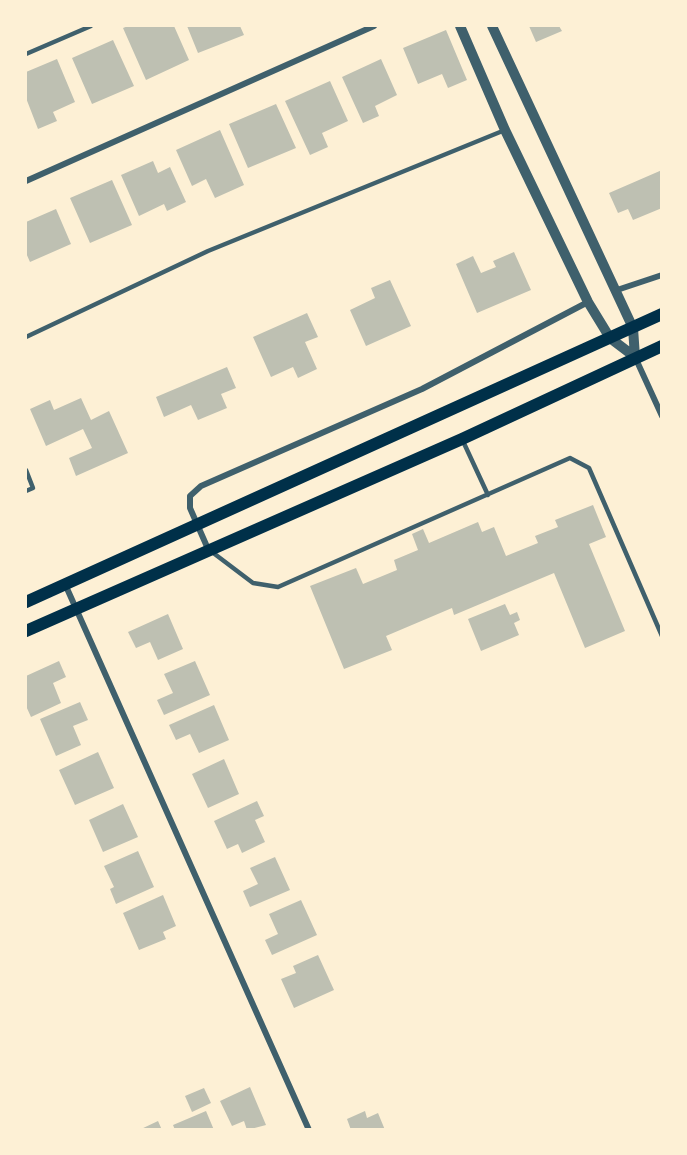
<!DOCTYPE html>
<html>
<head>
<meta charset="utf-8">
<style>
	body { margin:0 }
	#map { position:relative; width:687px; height:1155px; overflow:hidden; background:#fdf0d5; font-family:Signika,sans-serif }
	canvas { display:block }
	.frame { position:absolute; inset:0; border:27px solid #fdf0d5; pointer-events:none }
</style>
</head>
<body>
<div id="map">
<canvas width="687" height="1155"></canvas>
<div class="frame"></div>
</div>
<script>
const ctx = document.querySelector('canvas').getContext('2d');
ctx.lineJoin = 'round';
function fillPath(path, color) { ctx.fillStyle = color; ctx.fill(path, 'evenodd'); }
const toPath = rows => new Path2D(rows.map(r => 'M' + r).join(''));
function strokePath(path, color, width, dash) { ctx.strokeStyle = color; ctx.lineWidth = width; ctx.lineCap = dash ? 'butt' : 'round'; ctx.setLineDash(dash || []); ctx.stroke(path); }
const building = toPath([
	[128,26,174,26,189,60,146,80,123,28],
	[187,26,240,26,244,35,198,53],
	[529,26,559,26,562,31,536,42],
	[446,30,467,80,448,88,442,74,418,84,403,48],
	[113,40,134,86,92,104,72,58],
	[57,59,75,102,53,112,57,121,38,129,26,98,26,72],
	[381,59,397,95,375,106,379,116,363,123,342,77],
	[330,81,348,121,322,133,328,147,310,155,285,101],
	[276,104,296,148,248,168,229,124],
	[220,130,244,185,215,198,206,179,192,186,176,150],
	[153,161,158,173,170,167,186,202,167,211,164,204,139,216,121,175],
	[662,170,662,208,633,220,628,209,618,213,609,193],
	[112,180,132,225,90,243,70,198],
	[56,209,71,244,30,262,26,253,26,222],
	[514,252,531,290,477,313,456,264,473,256,481,273,496,267,493,261],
	[390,280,411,326,366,346,350,310,375,298,371,288],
	[307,313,318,337,305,342,317,369,298,378,293,367,271,377,253,337],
	[227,367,236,388,221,394,227,408,198,420,191,405,164,417,156,397],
	[81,398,91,420,109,411,128,453,76,476,69,458,92,448,83,429,46,446,30,409,50,400,54,410],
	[593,505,606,537,589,544,625,631,585,648,554,573,454,615,452,608,386,636,392,650,344,669,310,586,356,568,363,584,397,570,394,560,418,550,412,534,423,529,429,543,478,522,482,532,494,527,506,556,538,543,535,536,558,527,555,520],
	[505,604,510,615,517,612,520,620,514,623,519,635,481,651,468,619],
	[168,614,183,649,158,660,150,642,136,648,128,632],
	[59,661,66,677,53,683,61,703,31,717,26,706,26,676],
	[195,661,210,695,164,715,157,700,173,693,164,674],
	[80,702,88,720,73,726,81,745,56,756,40,719],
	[214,705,229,740,199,753,190,734,176,740,169,725],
	[98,752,114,788,75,805,59,770],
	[224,759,239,794,208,808,192,774],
	[257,801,264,816,255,820,265,842,242,853,238,844,227,849,214,821],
	[123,804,138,837,103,852,89,820],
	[138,851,154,887,116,904,110,889,114,887,104,866],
	[275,857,290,890,250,907,243,891,258,884,250,868],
	[163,895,176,926,163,932,166,939,139,950,123,913],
	[301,900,317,935,272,955,265,940,278,934,269,914],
	[318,955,334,990,294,1008,281,979,296,973,293,966],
	[250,1087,266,1125,247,1130,244,1121,232,1126,220,1101],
	[204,1088,211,1103,192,1112,185,1096],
	[206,1111,214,1130,175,1130,173,1125],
	[365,1111,367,1118,378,1113,385,1130,351,1130,347,1119],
	[158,1121,162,1130,139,1130]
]);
const service = toPath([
	[26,54,91,26],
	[26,337,208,251,505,130],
	[462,439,488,495],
	[26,470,33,488,26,491],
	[212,552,253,583,278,587,570,458,589,468,662,636]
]);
const minor = toPath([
	[26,181,374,26],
	[617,290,662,275],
	[635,357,662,416],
	[208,549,190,508,190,496,201,486,422,389,588,302],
	[65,584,309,1130]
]);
const tertiary = toPath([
	[460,26,505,130,588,302,610,338,635,357],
	[492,26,633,328,635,357]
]);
const secondary = toPath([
	[26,602,662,314],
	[26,631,462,439,662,346]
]);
fillPath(building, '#bec0b2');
strokePath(service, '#3f606c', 4.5);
strokePath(minor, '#3f606c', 6);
strokePath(tertiary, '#3f606c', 10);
strokePath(secondary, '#003049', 12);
</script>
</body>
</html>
